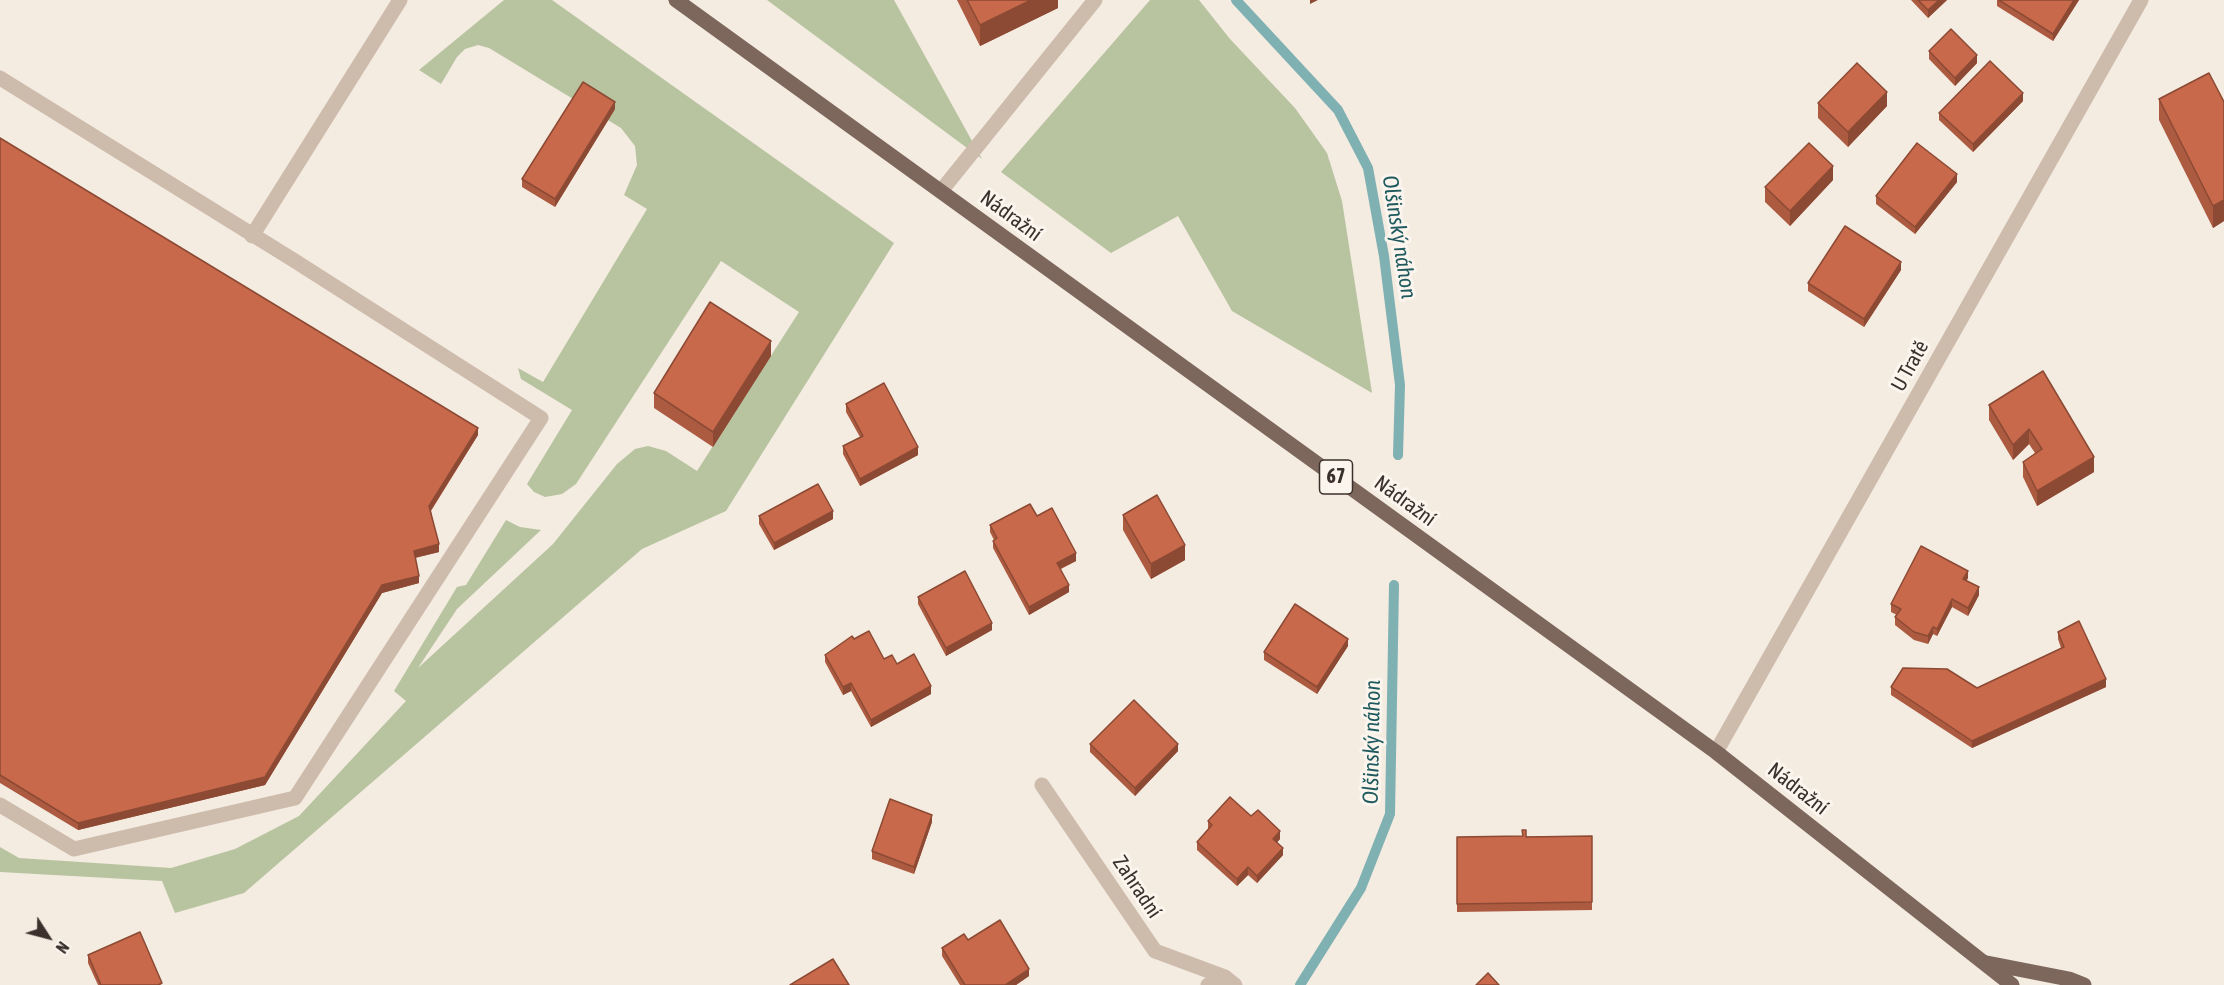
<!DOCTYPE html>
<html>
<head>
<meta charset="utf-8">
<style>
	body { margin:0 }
	#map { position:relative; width:2224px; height:985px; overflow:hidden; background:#f4ebe1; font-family:"Asap Condensed",sans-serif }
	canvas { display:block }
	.north { position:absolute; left:18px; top:907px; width:60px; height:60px; -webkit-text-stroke:4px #fbf5ee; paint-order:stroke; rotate:126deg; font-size:16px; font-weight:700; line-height:24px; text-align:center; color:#3b302b }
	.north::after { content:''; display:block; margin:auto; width:21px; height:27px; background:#3b302b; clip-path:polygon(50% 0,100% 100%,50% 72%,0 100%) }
</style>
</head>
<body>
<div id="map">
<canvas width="2224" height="985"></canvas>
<div class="north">N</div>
</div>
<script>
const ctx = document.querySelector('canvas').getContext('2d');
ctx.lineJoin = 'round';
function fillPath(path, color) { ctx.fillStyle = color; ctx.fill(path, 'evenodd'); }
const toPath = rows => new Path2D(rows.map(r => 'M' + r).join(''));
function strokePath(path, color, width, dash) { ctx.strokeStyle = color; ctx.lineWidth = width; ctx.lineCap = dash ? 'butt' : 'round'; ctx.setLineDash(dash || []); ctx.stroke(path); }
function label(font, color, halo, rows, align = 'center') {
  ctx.font = font + ' "Asap Condensed",sans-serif'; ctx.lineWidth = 6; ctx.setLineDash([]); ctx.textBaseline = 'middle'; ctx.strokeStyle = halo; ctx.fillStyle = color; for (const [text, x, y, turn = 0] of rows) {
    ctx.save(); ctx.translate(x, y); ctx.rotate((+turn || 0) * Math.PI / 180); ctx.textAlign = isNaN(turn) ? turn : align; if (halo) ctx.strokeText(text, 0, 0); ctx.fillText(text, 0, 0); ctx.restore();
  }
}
const green = toPath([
	[504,0,552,0,894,243,726,511,642,549,244,893,175,913,162,881,0,872,0,847,19,858,171,868,235,849,299,816,406,701,394,691,457,587,466,585,506,520,520,527,541,530,457,609,418,668,553,544,617,464,635,449,648,446,666,451,697,471,799,312,721,261,576,484,562,494,545,497,534,492,527,484,572,410,521,379,518,368,543,382,647,209,624,195,637,165,635,146,621,128,489,48,478,45,465,49,457,57,441,84,419,70],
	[767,0,894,0,982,159],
	[1150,0,1199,0,1230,39,1295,108,1327,153,1342,201,1372,393,1232,311,1178,216,1111,253,1001,172]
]);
const stream = toPath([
	[1236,0,1338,110,1368,168,1384,256,1400,385,1398,455],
	[1300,985,1361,888,1390,814,1394,585]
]);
const service = toPath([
	[0,78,295,261,541,418,295,798,74,849,0,805],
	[941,191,1095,0],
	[252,236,400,0]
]);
const minor = toPath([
	[1716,752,2141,0],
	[1042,785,1155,951,1225,977,1235,985],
	[1208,985,1225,977]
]);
const primary = toPath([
	[676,0,1716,752,2012,985],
	[1987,963,2069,979,2084,985]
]);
const wall = toPath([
	[957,0,1058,0,1058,8,980,46],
	[1911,0,1947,0,1928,18],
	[1997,0,2079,0,2053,41,1997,6],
	[1929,51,1977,63,1955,86,1929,59],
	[2159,99,2224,102,2224,221,2213,228,2159,120],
	[2023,101,1973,152,1939,120,1939,113],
	[1818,103,1887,106,1848,147,1818,118],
	[615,109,555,207,522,187,522,179],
	[0,138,478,435,431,511,439,552,415,558,419,583,382,593,265,785,78,830,0,783],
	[1833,180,1790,226,1765,202,1765,187],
	[1957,182,1915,234,1876,204,1876,196],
	[1901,270,1864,327,1808,291,1808,283],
	[771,356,713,447,654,408,654,393],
	[2043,371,2094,472,2037,506,2023,477,2023,462,2035,453,2029,444,2013,460,1989,420,1989,405],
	[846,404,918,455,860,486,843,454,843,446,860,437,846,412],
	[1123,515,1185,560,1151,579,1123,530],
	[759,516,833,519,774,550,759,524],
	[1037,516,1076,561,1061,569,1069,592,1029,615,993,548,993,541,994,540,990,532,990,525],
	[1968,578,1966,581,1979,595,1968,616,1952,607,1937,636,1933,634,1928,644,1914,640,1895,625,1895,617,1897,615,1891,612,1891,604],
	[918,597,992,630,946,656,918,604],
	[2058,632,2106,687,1972,748,1891,695,1891,687,1977,688,2061,648,2058,639],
	[854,639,884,659,897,664,931,694,871,727,851,691,843,695,825,662,825,655],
	[1348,646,1317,694,1264,660,1264,652],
	[1090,744,1178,751,1135,796,1090,752],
	[1251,816,1280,839,1277,842,1283,855,1257,883,1248,875,1237,886,1197,850,1197,842,1208,829,1208,821],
	[932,822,914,874,872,859,872,851],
	[1592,836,1592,910,1457,912,1457,837],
	[968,940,1029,976,1016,985,960,985,942,956,942,948],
	[88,955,162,985,98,985,88,963]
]);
const shadedWall = toPath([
	[1031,0,1058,0,1058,8,980,46,980,25],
	[1310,0,1318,0,1310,4],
	[1939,0,1947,0,1928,18,1928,10],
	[2074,0,2079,0,2053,41,2053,34],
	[1977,55,1977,63,1955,86,1955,78],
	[1887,92,1887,106,1848,147,1848,132],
	[2023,93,2023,101,1973,152,1973,144],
	[615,102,615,109,555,207,555,199],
	[1833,166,1833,180,1790,226,1790,211],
	[1957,174,1957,182,1915,234,1915,227],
	[2224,200,2224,221,2213,228,2213,206],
	[1901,262,1901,270,1864,327,1864,319],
	[771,341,771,356,713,447,713,432],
	[478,428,478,435,429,513,429,506],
	[2029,429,2029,444,2013,460,2013,445],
	[918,447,918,455,860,486,860,479],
	[2094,457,2094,472,2037,506,2037,491],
	[833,511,833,519,774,550,774,543],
	[439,544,439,552,414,558,414,551],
	[1185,545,1185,560,1151,579,1151,564],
	[1076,553,1076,561,1057,570,1057,563],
	[1968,571,1968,578,1963,587,1963,579],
	[419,576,419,583,382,593,265,785,78,830,78,823,382,585],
	[1069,585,1069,592,1029,615,1029,607],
	[1979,587,1979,595,1968,616,1968,608],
	[1952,599,1952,607,1937,636,1937,629],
	[992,623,992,630,946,656,946,648],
	[1933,627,1933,634,1928,644,1928,636],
	[1348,639,1348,646,1317,694,1317,687],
	[2106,679,2106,687,1972,748,1972,741],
	[851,683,851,691,843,695,843,687],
	[931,686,931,694,871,727,871,720],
	[1178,744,1178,751,1135,796,1135,788],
	[932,815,932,822,914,874,914,867],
	[1280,831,1280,839,1273,847,1273,839],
	[1283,848,1283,855,1257,883,1257,876],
	[1248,867,1248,875,1237,886,1237,879],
	[1029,969,1029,976,1016,985,1005,985]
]);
const building = toPath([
	[967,0,1031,0,980,25,967,0],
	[1918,0,1939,0,1928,10,1918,0],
	[1999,0,2074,0,2053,34,1999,0],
	[1951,29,1977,55,1955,78,1929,51,1951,29],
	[1990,61,2023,93,1973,144,1939,113,1990,61],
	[1857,63,1887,92,1848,132,1818,103,1857,63],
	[2209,73,2224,102,2224,200,2213,206,2159,99,2209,73],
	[583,82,615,102,555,199,522,179,583,82],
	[0,138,478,428,429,506,439,544,414,551,419,576,382,585,265,777,78,823,0,775,0,138],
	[1809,143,1833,166,1790,211,1765,187,1809,143],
	[1917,143,1957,174,1915,227,1876,196,1917,143],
	[1845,226,1901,262,1864,319,1808,283,1845,226],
	[710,302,771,341,713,432,654,393,710,302],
	[2043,371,2094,457,2037,491,2023,462,2042,449,2029,429,2013,445,1989,405,2043,371],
	[884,383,918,447,860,479,843,446,863,436,846,404,884,383],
	[818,484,833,511,774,543,759,516,818,484],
	[1157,495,1185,545,1151,564,1123,515,1157,495],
	[1030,504,1037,516,1052,508,1076,553,1057,563,1069,585,1029,607,993,541,997,538,990,525,1030,504],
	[1921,546,1968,571,1963,579,1979,587,1968,608,1952,599,1937,629,1933,627,1928,636,1914,632,1895,617,1901,609,1891,604,1921,546],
	[965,571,992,623,946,648,918,597,965,571],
	[1295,604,1348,639,1317,687,1264,652,1295,604],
	[2079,621,2106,679,1972,741,1891,687,1903,668,1947,669,1977,688,2064,647,2058,632,2079,621],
	[869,631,884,659,892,655,897,664,914,654,931,686,871,720,851,683,843,687,825,655,852,636,854,639,869,631],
	[1134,700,1178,744,1135,788,1090,744,1134,700],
	[1230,797,1251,816,1258,810,1280,831,1273,839,1283,848,1257,876,1248,867,1237,879,1197,842,1212,825,1208,821,1230,797],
	[890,799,932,815,914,867,872,851,890,799],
	[1522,830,1526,830,1526,837,1592,836,1592,902,1457,904,1457,837,1523,836,1522,830],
	[1000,920,1029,969,1005,985,965,985,942,948,964,934,968,940,1000,920],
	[140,932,162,983,158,985,101,985,88,955,140,932],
	[833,959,849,985,790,985,833,959],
	[1488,973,1499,985,1476,985,1488,973]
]);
const shields = [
	[1336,477,33]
];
const shieldNames = [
	["67",1336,477]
];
const streetNames = [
	["Nádražní",1011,216,36],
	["U Tratě",1910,366,-61],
	["Nádražní",1405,501,36],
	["Nádražní",1798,789,38],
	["Zahradní",1137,887,56]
];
const waterNames = [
	["Olšinský náhon",1399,237,81],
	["Olšinský náhon",1372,742,-89]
];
fillPath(green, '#b8c4a0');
strokePath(stream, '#7fb0b2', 10);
strokePath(service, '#cdbbac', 15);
strokePath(minor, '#cdbbac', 15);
strokePath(primary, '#7d675c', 15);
fillPath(wall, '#ac5a40');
fillPath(shadedWall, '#8c4a34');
fillPath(building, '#c8694b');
strokePath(building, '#8c4a34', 1.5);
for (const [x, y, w] of shields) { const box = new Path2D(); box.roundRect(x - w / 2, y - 17, w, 34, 4.5); ctx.fillStyle = '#fbf5ee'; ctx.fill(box); strokePath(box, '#3b302b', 1.5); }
label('bold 20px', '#3b302b', null, shieldNames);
label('21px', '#3b302b', '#fbf5ee', streetNames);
label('italic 22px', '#1f5a5e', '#fbf5ee', waterNames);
</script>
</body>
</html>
